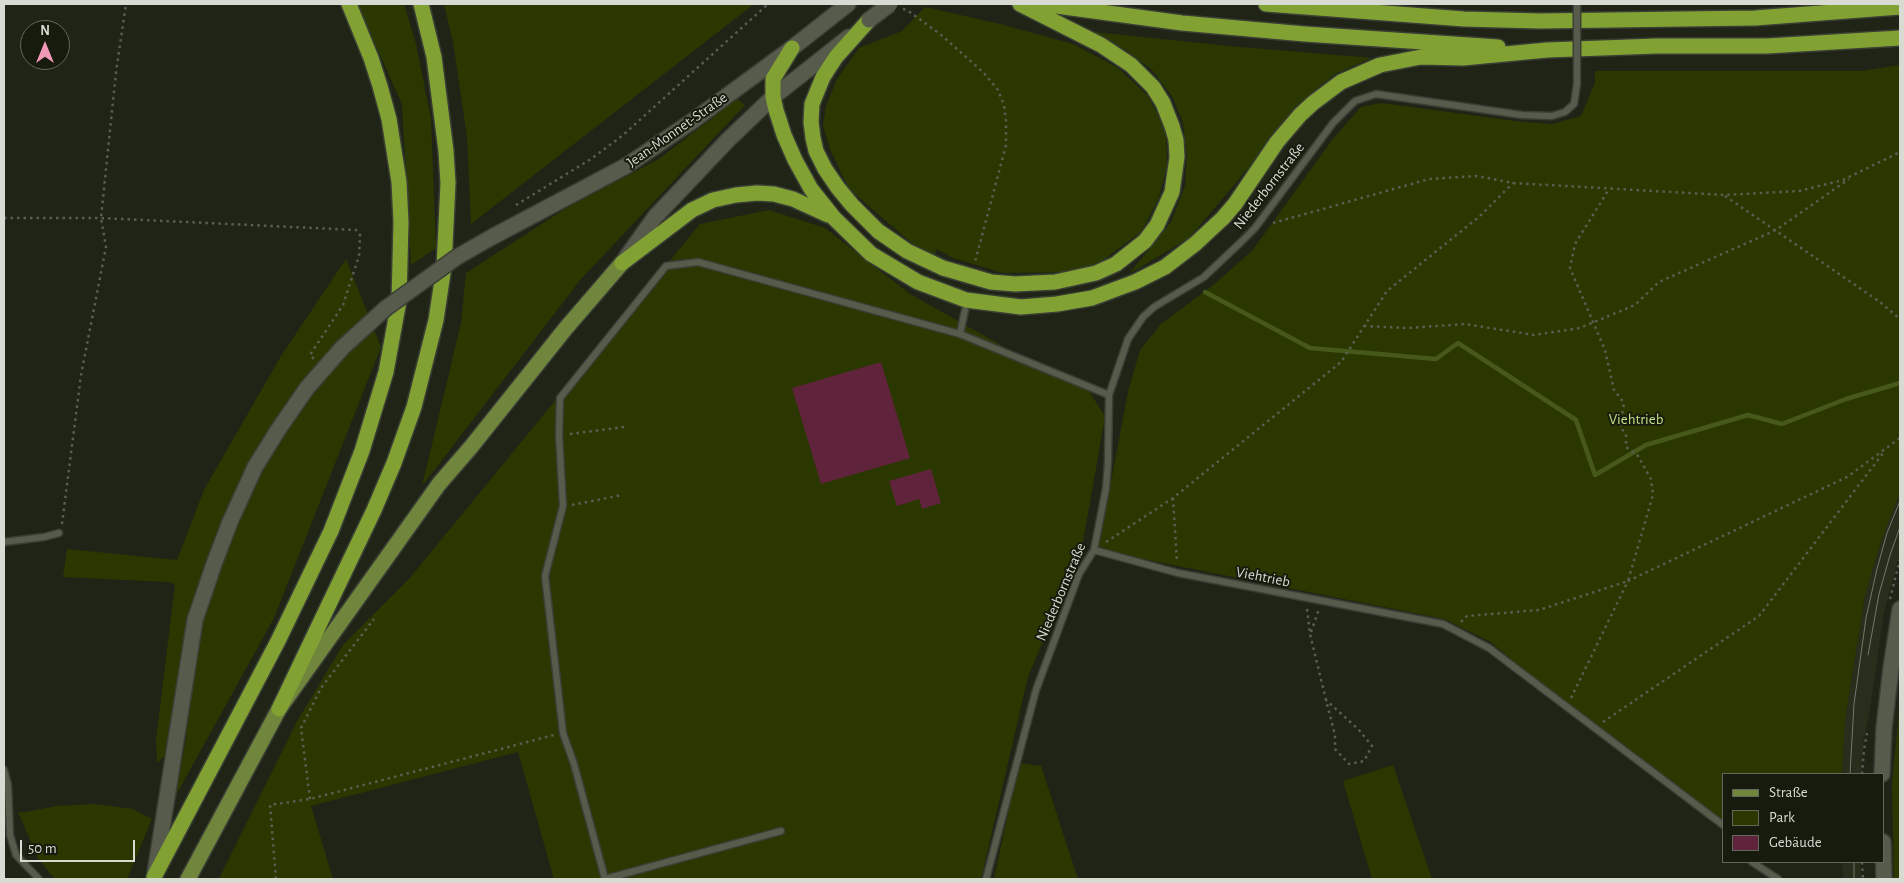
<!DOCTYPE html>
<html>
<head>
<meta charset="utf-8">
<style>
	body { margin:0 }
	#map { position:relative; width:1904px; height:883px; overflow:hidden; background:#1f2417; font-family:"Alegreya Sans",sans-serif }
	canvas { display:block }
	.frame { position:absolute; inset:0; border:5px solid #d7dbd2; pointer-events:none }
	.legend { position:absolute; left:1722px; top:773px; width:162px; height:90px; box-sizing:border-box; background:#161b0e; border:1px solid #63685c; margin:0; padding:6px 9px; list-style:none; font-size:15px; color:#d7dbd2 }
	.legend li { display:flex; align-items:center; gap:10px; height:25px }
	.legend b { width:25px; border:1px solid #63685c }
	.north { position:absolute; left:20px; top:20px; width:50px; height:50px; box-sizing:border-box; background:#161b0e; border:1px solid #63685c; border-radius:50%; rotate:0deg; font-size:14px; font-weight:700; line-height:20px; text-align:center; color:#d7dbd2 }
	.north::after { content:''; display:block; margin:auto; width:18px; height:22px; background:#f09ab7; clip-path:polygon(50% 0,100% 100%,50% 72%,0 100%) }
	.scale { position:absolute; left:20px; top:840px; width:115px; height:22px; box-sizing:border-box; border:2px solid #d7dbd2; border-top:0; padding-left:6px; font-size:15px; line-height:18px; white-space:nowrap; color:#d7dbd2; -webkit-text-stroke:4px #161b0e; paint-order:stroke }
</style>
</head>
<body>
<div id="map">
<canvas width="1904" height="883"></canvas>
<div class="frame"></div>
<ul class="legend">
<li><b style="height:6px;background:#70863c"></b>Straße</li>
<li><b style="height:14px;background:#2a3800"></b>Park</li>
<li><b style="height:14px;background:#5f243b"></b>Gebäude</li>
</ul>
<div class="north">N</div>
<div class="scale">50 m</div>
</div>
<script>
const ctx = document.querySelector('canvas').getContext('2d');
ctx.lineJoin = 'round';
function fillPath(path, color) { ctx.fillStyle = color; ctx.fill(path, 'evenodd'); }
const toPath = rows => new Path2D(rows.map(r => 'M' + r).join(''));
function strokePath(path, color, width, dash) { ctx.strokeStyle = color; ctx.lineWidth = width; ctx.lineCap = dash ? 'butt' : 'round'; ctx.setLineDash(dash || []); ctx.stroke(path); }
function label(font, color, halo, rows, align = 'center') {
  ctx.font = font + ' "Alegreya Sans",sans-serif'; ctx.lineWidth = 4; ctx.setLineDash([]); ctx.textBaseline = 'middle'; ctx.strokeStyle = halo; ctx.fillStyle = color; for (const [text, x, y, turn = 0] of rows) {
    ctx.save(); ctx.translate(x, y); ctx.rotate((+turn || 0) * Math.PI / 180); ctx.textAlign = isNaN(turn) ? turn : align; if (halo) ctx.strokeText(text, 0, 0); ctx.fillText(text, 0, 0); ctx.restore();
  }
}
const built = toPath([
	[1900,490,1900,551,1884,613,1869,716,1864,737,1861,774,1842,774,1845,719,1865,595,1881,541],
	[1842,862,1860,862,1861,879,1843,879]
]);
const green = toPath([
	[357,4,404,4,416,44,431,119,436,248,411,265,402,104],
	[444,4,754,4,471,224,467,137,453,42],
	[925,7,1000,24,1073,44,1118,68,1148,96,1166,130,1167,166,1158,200,1141,232,1087,272,1003,273,953,258,937,249,934,255,914,245,849,189,830,149,823,125,826,106,837,79,859,48,902,31],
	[1094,32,1229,46,1372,58,1335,74,1296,106,1251,165,1189,238,1129,274,1171,222,1185,186,1187,156,1183,122,1172,96,1152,70,1124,49],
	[1900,65,1900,492,1881,541,1865,595,1845,719,1842,774,1723,774,1723,824,1566,707,1491,642,1444,619,1098,550,1128,392,1140,350,1161,324,1212,286,1252,251,1332,140,1361,107,1381,103,1523,122,1552,124,1581,116,1595,83,1595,71,1862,71],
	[737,99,745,105,581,279,422,486,461,323,466,273,568,207,659,159],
	[769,210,825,228,910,294,1040,367,1088,389,1105,417,1082,547,1028,677,981,879,554,879,518,752,311,806,333,879,219,879,296,723,343,645,409,579,700,224],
	[346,259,381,347,274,618,175,797,187,734,157,763,156,740,175,584,168,582,63,577,67,549,177,560,204,490,281,356],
	[1900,701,1900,879,1894,879,1892,784],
	[1019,763,1041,766,1078,879,994,879],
	[1393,765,1432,879,1372,879,1343,781],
	[94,804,133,809,152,819,127,879,55,879,39,860,18,812,26,812,57,806]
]);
const stream = toPath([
	[1205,292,1310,348,1436,359,1458,343,1576,420,1595,475,1646,445,1748,415,1782,424,1846,399,1900,383]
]);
const building = toPath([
	[881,362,910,458,821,484,792,388],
	[931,469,941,503,922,509,919,499,897,506,889,481]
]);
const path = toPath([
	[903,9,907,10,940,34,983,72,998,90,1004,105,1006,121,1006,145,975,262],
	[1725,196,1880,302,1900,319],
	[516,205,591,159,622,136,768,4],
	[4,218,101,218,356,230,360,235,359,256,343,305,310,355,314,359],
	[1273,223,1429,179,1477,176,1513,183,1724,195,1799,191,1843,180,1900,152],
	[1364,326,1408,328,1465,324,1534,335,1580,328,1635,305,1659,282,1776,230,1849,179],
	[570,434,624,427],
	[1173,498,1177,562],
	[572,505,622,495],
	[62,524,81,375,106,247,101,218,116,72,126,4],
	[1106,542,1173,498,1341,362,1387,291,1480,216,1513,183],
	[1890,599,1900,559],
	[1307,609,1310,634,1326,700,1335,735,1335,749,1349,764,1364,761,1372,746,1359,730,1326,700],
	[1461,622,1467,616,1539,610,1628,581,1653,495,1651,479,1638,456,1626,447,1626,434,1620,427,1624,403,1614,390,1605,350,1570,268,1575,244,1609,189],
	[1311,632,1319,609],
	[1571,698,1628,581,1847,477,1900,438],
	[1603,722,1759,616,1884,452],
	[1862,774,1864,750,1867,733],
	[310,799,301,728,321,688,374,619],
	[1862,862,1863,879],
	[276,879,270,805,310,799,554,735]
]);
const lane = toPath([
	[960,334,965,310],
	[4,542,44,537,59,533],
	[1094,550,1178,573,1443,624,1489,648,1723,825],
	[4,770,8,785,10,835,16,855,39,879],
	[1752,862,1778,879],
	[605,879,574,764,563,733,545,576,563,506,559,435,560,398,666,266,698,262,960,334,1109,395],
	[605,879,781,831],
	[986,879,1036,690,1079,574,1094,550,1106,488,1108,462,1109,395,1128,339,1143,317,1154,307,1204,277,1241,242,1255,228,1333,123,1355,101,1376,94,1522,115,1552,116,1565,112,1574,104,1577,84]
]);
const secondary = toPath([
	[492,237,626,166,694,120,792,48,848,4],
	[625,259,655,217,728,140,773,97,849,37],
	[1882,774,1884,728,1891,668,1900,609],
	[1883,842,1884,879],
	[155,873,195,620,214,564,230,522,255,467,278,430,307,388,342,348]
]);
const primary = toPath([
	[188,879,279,709,439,484,471,447,566,328,622,263]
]);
const highway = toPath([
	[1042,4,1182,23,1305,34,1498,47],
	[1266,4,1464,19,1540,21,1755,18,1900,7],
	[869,20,836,57,823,77,812,104,811,122,813,138,816,151,825,169,838,188,852,205,878,231,907,251,943,268,991,282,1015,284,1055,282,1096,273,1116,264,1145,241,1157,225,1172,192,1177,157,1176,140,1172,126,1163,103,1153,87,1131,65,1101,45,1020,4],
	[792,48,773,79,773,97,776,110,784,135,795,160,811,189,834,218,871,254,918,282,966,300,1021,307,1057,304,1092,298,1135,282,1165,267,1195,244,1223,218,1235,204,1277,142,1300,115,1313,103,1341,82,1380,65,1421,57,1463,58,1547,50,1657,46,1767,46,1900,38],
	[622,263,692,210,713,200,736,195,757,193,774,194,793,199,828,215],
	[279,709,374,510,394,463,414,407,436,320,444,267,448,183,446,151,434,57,421,4],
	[154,877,278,641,331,531,362,451,386,372,399,301,401,222,399,182,389,119,380,86,371,58,349,4]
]);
const tram = toPath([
	[1868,655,1879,594,1890,555,1900,527],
	[1850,774,1854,704,1866,618,1877,569,1887,533,1900,501],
	[1854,862,1854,879]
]);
const laneBridge = toPath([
	[1577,4,1577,84]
]);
const secondaryBridge = toPath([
	[869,20,890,4],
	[342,348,386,308,457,257,492,237]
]);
const streetNames = [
	["Jean-Monnet-Straße",677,130,-35],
	["Niederbornstraße",1269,186,-52],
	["Viehtrieb",1263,577,11],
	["Niederbornstraße",1061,592,-67]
];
const parkNames = [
	["Viehtrieb",1636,419]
];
fillPath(built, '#282e1b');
fillPath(green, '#2a3800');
strokePath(stream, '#46591b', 4.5);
fillPath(building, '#5f243b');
strokePath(lane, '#3a3e35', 9);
strokePath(secondary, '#3a3e35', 18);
strokePath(primary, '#3a3e35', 18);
strokePath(highway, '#3a3e35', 18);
strokePath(path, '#595e52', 2.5, [2.5, 4]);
strokePath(lane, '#565b4c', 6);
strokePath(secondary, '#565b4c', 15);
strokePath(primary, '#70863c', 15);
strokePath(highway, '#81a232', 15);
strokePath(tram, '#73786d', 1);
strokePath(laneBridge, '#3a3e35', 9, []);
strokePath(secondaryBridge, '#3a3e35', 18, []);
strokePath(laneBridge, '#565b4c', 6);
strokePath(secondaryBridge, '#565b4c', 15);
label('15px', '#d7dbd2', '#161b0e', streetNames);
label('15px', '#c1e086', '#161b0e', parkNames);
</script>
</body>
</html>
